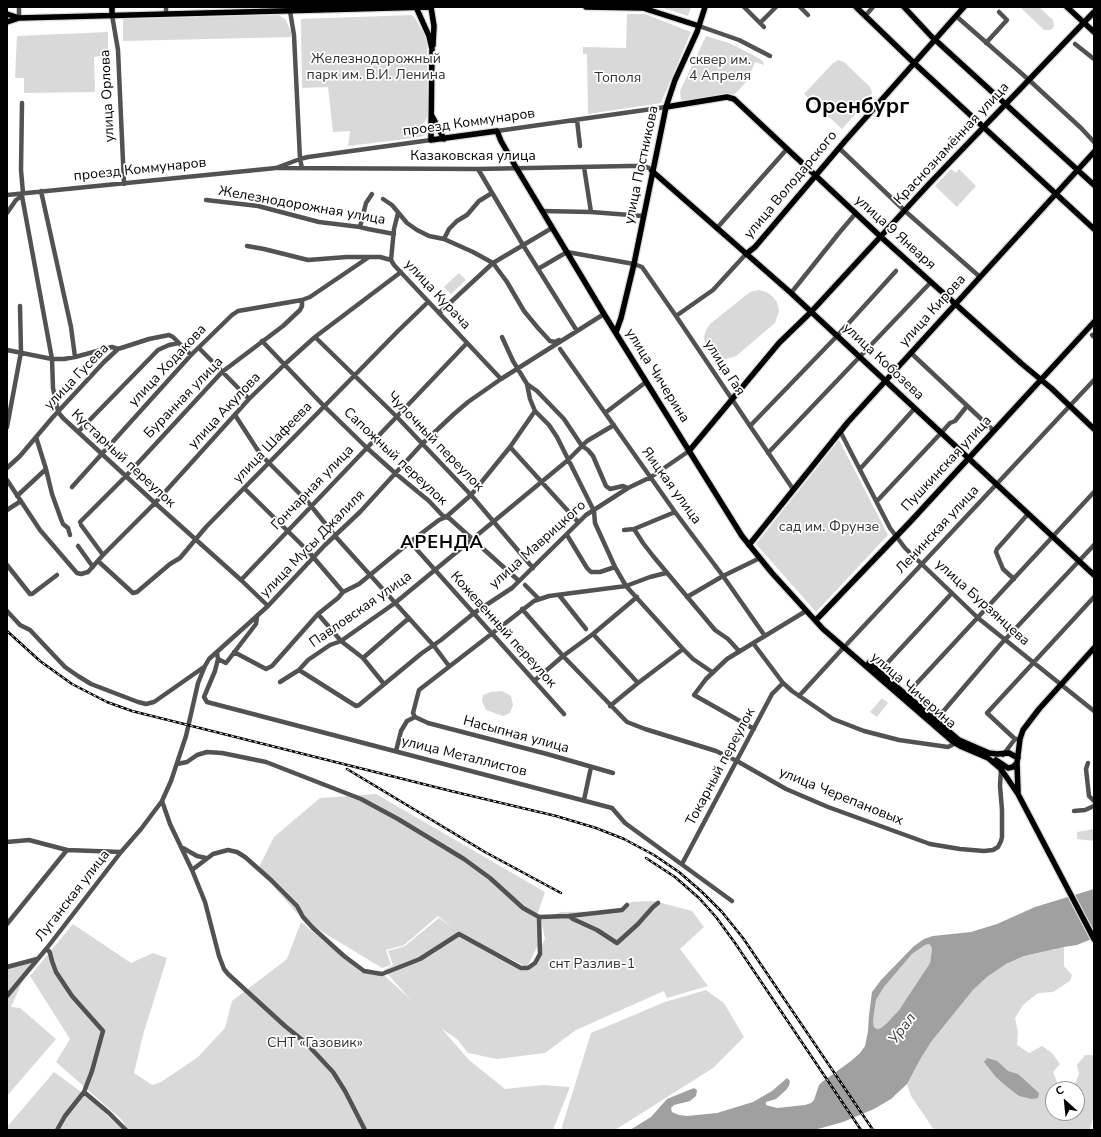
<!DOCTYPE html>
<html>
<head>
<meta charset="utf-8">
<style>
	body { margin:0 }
	#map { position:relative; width:1101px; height:1137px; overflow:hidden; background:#fff; font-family:"Nunito Sans",sans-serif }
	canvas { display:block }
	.frame { position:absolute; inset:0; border:8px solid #000; pointer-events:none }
	.north { position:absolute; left:1045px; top:1081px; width:40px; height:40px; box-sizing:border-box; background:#fff; border:1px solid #999; border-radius:50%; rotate:333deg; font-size:11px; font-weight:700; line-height:16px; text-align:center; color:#000 }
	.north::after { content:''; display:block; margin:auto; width:14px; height:18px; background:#000; clip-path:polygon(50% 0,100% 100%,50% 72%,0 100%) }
</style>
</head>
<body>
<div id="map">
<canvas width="1101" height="1137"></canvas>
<div class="frame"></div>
<div class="north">С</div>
</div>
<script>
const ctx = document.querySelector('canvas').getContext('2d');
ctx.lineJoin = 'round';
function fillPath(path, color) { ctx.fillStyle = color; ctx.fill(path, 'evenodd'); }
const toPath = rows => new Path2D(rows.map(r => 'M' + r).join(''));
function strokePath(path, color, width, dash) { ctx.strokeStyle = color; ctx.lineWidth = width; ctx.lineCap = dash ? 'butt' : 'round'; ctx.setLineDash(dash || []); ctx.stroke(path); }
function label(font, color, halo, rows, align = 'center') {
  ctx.font = font + ' "Nunito Sans",sans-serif'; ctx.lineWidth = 3.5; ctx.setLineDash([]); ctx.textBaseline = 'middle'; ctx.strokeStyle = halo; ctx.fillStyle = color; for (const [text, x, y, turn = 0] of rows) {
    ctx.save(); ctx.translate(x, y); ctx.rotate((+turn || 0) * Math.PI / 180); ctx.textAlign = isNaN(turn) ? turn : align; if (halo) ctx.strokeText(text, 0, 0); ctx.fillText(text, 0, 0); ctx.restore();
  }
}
const green = toPath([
	[660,7,691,7,688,16],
	[1020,7,1039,7,1053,20,1054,26,1052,29,1050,30,1044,30],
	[627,14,645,14,691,32,661,103,588,114,587,54,583,54,583,47,626,48],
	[279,15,286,20,291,32,291,37,123,41,123,19],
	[412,15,415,18,426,38,427,44,428,116,422,125,426,130,426,133,423,136,414,138,348,146,350,131,333,132,328,87,302,88,301,19],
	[108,32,108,55,94,57,95,92,24,93,24,78,15,78,17,36],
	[706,36,729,43,753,55,763,61,764,65,755,62,747,81,735,94,686,101,681,99,680,91],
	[838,60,844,62,870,87,872,92,870,98,842,129,804,94,833,63],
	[951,169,956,173,959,169,976,186,957,207,935,186],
	[459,273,466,280,451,294,444,287],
	[759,290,766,292,772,296,777,302,779,311,775,323,736,356,726,359,717,357,709,352,705,344,704,337,706,330,710,324,750,292],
	[839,440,888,535,816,612,756,544],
	[502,691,511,696,513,705,510,713,503,716,486,710,482,701,483,695,491,692],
	[882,698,888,703,877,717,870,712],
	[376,794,545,892,537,915,538,945,527,967,466,937,529,971,545,939,541,919,561,912,622,911,630,902,654,901,692,911,704,927,680,949,708,986,667,998,664,991,576,1030,545,1053,497,1059,468,1053,457,1039,442,1029,469,1060,505,1089,542,1085,570,1087,553,1130,128,1130,122,1120,56,1062,70,1039,30,976,73,924,131,963,153,953,167,958,143,1035,134,1073,152,1085,161,1082,198,1057,225,1028,232,1001,287,959,301,922,361,972,384,975,411,1000,384,970,393,965,388,951,405,946,439,918,453,928,438,916,404,945,386,950,391,965,382,968,303,920,258,869,274,837,320,798],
	[1094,829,1094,841,1077,839,1077,832],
	[929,944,931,946,932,949,930,963,899,1010,887,1023,881,1028,877,1029,874,1027,873,1022,874,1014,876,1000,884,987,912,954,925,945],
	[1064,947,1064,966,1072,975,1070,981,1053,992,1038,993,1023,1005,1015,1018,1018,1032,1017,1045,1029,1053,1042,1046,1052,1053,1060,1064,1053,1072,1057,1082,1058,1089,1053,1089,1053,1113,1077,1113,1077,1089,1073,1089,1079,1074,1077,1065,1085,1055,1094,1055,1094,1115,1090,1130,934,1130,911,1096,907,1084,921,1058,931,1042,973,990,987,977,1006,964,1024,956],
	[31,962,11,1007,20,1008,56,1039,7,1096,7,969],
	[706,990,724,1003,744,1037,713,1068,615,1130,561,1130,591,1033,665,1002],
	[54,1072,88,1097,123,1130,7,1130,7,1127]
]);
const water = toPath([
	[1094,889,1094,938,1077,945,1064,947,1024,956,1006,964,987,977,973,990,931,1042,921,1058,907,1084,891,1099,874,1109,843,1122,814,1130,630,1130,651,1117,667,1099,694,1088,697,1090,696,1096,690,1101,674,1105,671,1108,672,1112,679,1115,687,1116,717,1113,753,1102,772,1091,787,1078,790,1081,789,1086,786,1090,776,1099,766,1102,766,1105,777,1108,805,1105,811,1103,814,1100,819,1085,822,1082,851,1061,860,1053,865,1046,868,1031,869,1015,872,992,881,980,914,946,924,939,933,936,971,932,997,924,1035,907],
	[929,944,931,946,932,949,930,963,899,1010,887,1023,881,1028,877,1029,874,1027,873,1022,874,1014,876,1000,884,987,912,954,925,945],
	[987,1058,997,1061,1008,1071,1018,1074,1039,1093,1038,1098,1032,1099,1019,1096,1006,1086,996,1077,984,1062]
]);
const minor = toPath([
	[19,7,19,18],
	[166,7,166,14],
	[744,7,764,27],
	[800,7,808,15],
	[290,11,294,35,300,159,302,168],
	[112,15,118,50,124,184],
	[865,16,873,7],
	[956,16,1029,80,1081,128,1094,142],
	[760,23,776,7],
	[699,26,739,40,770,56],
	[986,43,1007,20,999,12],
	[1075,44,1094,59],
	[22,103,21,170,23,193,22,196,52,359,53,388,58,412,63,418,155,503,241,580,268,606],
	[577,120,580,146],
	[497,131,666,107],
	[839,148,905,211,980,277],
	[584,167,591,212],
	[278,168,478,169,629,166,642,166,649,168,652,171],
	[478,169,523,245,577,331],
	[41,191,71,327,75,357],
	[7,195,276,168,300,159,308,157,431,140],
	[383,199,392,205,407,223,417,230,429,236,444,239,473,252,493,263,507,282,524,311,538,328,550,341,555,342,559,340],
	[206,200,258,206,319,222,360,227,368,229,394,234],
	[542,211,591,212,643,216],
	[7,213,16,200,22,196],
	[398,213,394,229,391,260,394,265,501,379],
	[360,227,366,203,372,194],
	[717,228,787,149],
	[444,239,449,229,457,221,467,215,479,201,492,193],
	[247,246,264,249,308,260,347,257,380,257,391,260],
	[538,269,567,252,634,264,642,267,676,316,750,426,793,489],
	[791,293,839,233,856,213],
	[439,313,493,263,552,228],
	[676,316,713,290,746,254],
	[1092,335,1094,337],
	[315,337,397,417,471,495,533,568],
	[502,337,513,361,527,384,537,391,564,419,582,446,588,450,593,456,606,486,610,489,623,486,628,488],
	[262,341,324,406,367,448,395,473,429,501,443,516,449,518,519,581],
	[199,348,249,399],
	[560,349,675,512,723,576,765,636],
	[7,350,52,359,64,359,75,357,112,347,118,349],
	[911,353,994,431],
	[527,384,530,399,535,411,549,425,557,437,594,511,595,523,615,567,626,586,683,649,693,659,712,672],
	[605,413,646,382],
	[235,415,257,449,264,458,308,502,335,536,434,646,449,666],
	[750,426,837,336,896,271],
	[7,427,21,352,20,306],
	[840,431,890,528,905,548,978,618,1094,711],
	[78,432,158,350,169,345,179,343],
	[36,437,46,469,52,494,61,519,63,524,68,528,70,535],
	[510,447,578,522],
	[768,453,931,282],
	[7,468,20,456,53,417,104,362,118,349,149,339,169,335,173,337,191,355],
	[860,469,915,408],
	[7,480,40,530,70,565,77,573,81,574,88,572,103,555,155,503,249,399,285,364,315,337,401,272],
	[72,487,191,355,232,315,238,311,302,300],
	[244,488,308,551,343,592],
	[17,496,46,469],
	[877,501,941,433,950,423,955,421,967,406],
	[7,510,21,501],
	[80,522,126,476,222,372,283,326,300,310,302,306,302,300,310,297,369,257],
	[81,525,103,555],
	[634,529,675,512],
	[624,530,634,529,643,543,653,556,715,630,728,639,739,651],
	[567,535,587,568,591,572,600,572,615,567],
	[410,542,564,714],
	[78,546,93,567],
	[98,561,133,593,137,592,170,564,180,558,206,527,398,331,428,302],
	[7,565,30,594,32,594,57,575],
	[1014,579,1003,569,996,552,997,549,1028,514],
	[241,580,467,343],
	[525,585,539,599],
	[559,595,586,629],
	[687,597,723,576,760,558],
	[522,609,563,656,627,722,645,729,716,751,737,761,786,789,828,807,930,844,960,849,984,851,993,850,998,847,1001,841,1002,837,1002,810,1000,786,1001,769],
	[7,611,20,625,30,630,65,667,78,676,91,684,138,702,146,704,154,702,204,667],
	[318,614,341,641,363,658,384,684],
	[593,634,638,683],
	[753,643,783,683,792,691,833,719,864,731,899,740,948,747,956,743],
	[847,644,1094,380],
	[234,652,266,669,272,666,318,614,338,598,343,592,359,584,410,542,439,520,446,517,471,495,510,447,535,411],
	[217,653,218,659,215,671,204,697,207,702,612,808,625,823,732,901],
	[363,658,409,618],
	[218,659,226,663,256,624,257,617],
	[299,670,356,706,359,705,422,653,441,640,474,613,512,588,586,515,628,488,651,477,689,451],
	[879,672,952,593],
	[534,681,563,656,593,634,637,597],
	[280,682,299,670,308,660,330,645,341,641,395,603,568,460,587,441,614,425],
	[799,696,844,647],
	[905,696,1094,492],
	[610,706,638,683,683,649],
	[415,717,413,713,419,690,534,601,549,596,626,586,650,577,666,573],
	[415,717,428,723,547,754,613,773],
	[935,721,1000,645,1094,545],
	[754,729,694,695,706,679,727,659,806,611],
	[1020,739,1015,739,987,713,1094,597],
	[396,751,401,731,407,721,415,717],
	[1003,755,1015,739],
	[1088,763,1086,769,1089,796,1094,801],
	[177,764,187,762,197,755,207,752,222,753,266,762,361,799,398,819,464,859,490,878,523,908,539,917],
	[584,800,591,767],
	[162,801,170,824,192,870,205,902,219,956,224,969,228,974,285,1026,306,1043,333,1072,345,1091,365,1130],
	[1074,811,1085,810,1094,806],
	[7,842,29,840,67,850,121,852],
	[183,848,197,856,206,858],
	[682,864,772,694,783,683],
	[192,870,213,854,228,850,237,852,245,857,271,880,297,906,303,917,313,928,344,956,364,971,382,974,420,959,459,934,521,968,528,968,535,963,540,954,539,917,569,916,573,919,597,930,617,943,638,924,653,907,658,903],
	[569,916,622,910,627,905],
	[7,924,67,850],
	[47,948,50,953,52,961,56,972,72,996,103,1031,92,1071,84,1092,65,1116,57,1130],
	[7,967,37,959],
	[7,996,47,948,121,852,141,829,162,801,171,781,186,736,198,683,205,666,209,659,268,606,325,545,360,512,422,444,454,414,468,402,501,379,604,314],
	[84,1092,109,1113,126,1130]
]);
const major = toPath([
	[112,7,112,15],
	[416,7,429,36,432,49,431,140,497,131,501,141,517,169,604,314,742,536,772,573,823,629,952,741,960,746,988,758,1001,769,1018,794,1094,939],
	[431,7,434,26,433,45],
	[586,7,643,8,699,26],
	[856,7,914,63,1094,229],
	[904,7,931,36,1094,185],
	[1067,7,1094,32],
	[7,14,19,18],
	[7,22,19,18,429,7],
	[666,107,727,97,734,99,881,237,1022,364,1051,388,1094,429],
	[432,116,444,139],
	[652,171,791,293,1094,575],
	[746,254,755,247,845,141,964,7],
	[616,332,621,318,634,264,666,107,675,80,697,32,705,7],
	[689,451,779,343,811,312,929,184,1094,12],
	[749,545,848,422,1094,152],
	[816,620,911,521,1094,322],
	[869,663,959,740,989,753,997,754,1009,753,1018,758],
	[996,760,1008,768,1013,767,1017,763],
	[1018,792,1017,763,1020,739,1023,730,1039,709,1094,648]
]);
const rail = toPath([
	[7,631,40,661,72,684,107,702,132,711,451,791,556,816,596,828,624,839,654,855,679,872,702,892,722,912,743,938,873,1130],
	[347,769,485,852,561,893],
	[646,858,675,877,699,898,716,917,735,943,861,1130]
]);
const parkNames = [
	["Железнодорожный",376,60],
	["парк им. В.И. Ленина",376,76],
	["сквер им.",720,61],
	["4 Апреля",720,77],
	["Тополя",618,79],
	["сад им. Фрунзе",829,528],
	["снт Разлив-1",592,965],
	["СНТ «Газовик»",315,1044]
];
const streetNames = [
	["улица Орлова",108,96,-93],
	["проезд Коммунаров",469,123,-8],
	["Краснознамённая улица",952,144,-47],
	["Казаковская улица",473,157],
	["улица Постникова",642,165,-78],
	["проезд Коммунаров",140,170,-6],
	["улица Володарского",791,185,-50],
	["Железнодорожная улица",302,206,10],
	["улица 9 Января",895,233,42],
	["улица Курача",437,295,47],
	["улица Кирова",933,311,-48],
	["улица Кобозева",883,362,43],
	["улица Ходакова",168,366,-47],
	["улица Гая",724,368,57],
	["улица Чичерина",657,376,58],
	["улица Гусева",77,377,-46],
	["Буранная улица",184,398,-46],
	["улица Акулова",225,411,-47],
	["Чулочный переулок",435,442,46],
	["улица Шафеева",273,443,-46],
	["Сапожный переулок",395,457,43],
	["Кустарный переулок",123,459,43],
	["Пушкинская улица",947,464,-47],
	["Яицкая улица",671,486,54],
	["Гончарная улица",313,488,-46],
	["Ленинская улица",938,530,-47],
	["улица Мусы Джалиля",313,544,-46],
	["улица Маврицкого",538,545,-42],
	["улица Бурзянцева",982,603,42],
	["Павловская улица",361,610,-35],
	["Кожевенный переулок",503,630,48],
	["улица Чичерина",913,691,41],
	["Насыпная улица",516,735,15],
	["улица Металлистов",464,757,14],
	["Токарный переулок",721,767,-62],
	["улица Черепановых",841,797,22],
	["Луганская улица",73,896,-52]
];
const waterNames = [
	["Урал",903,1029,-53]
];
const districtNames = [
	["АРЕНДА",442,544]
];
const townNames = [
	["Оренбург",857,108]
];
fillPath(green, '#d9d9d9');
fillPath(water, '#a0a0a0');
strokePath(major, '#dbdbdb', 8);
strokePath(minor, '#525252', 4.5);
strokePath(major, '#000', 5.5);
strokePath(rail, '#000', 2.5);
strokePath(rail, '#fff', 1, [3]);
label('14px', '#303030', '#fff', parkNames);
label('14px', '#000', '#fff', streetNames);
label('italic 15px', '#414141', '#fff', waterNames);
ctx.letterSpacing = '1px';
label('bold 18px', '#000', '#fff', districtNames);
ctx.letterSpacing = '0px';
label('bold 22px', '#000', '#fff', townNames);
</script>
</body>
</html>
